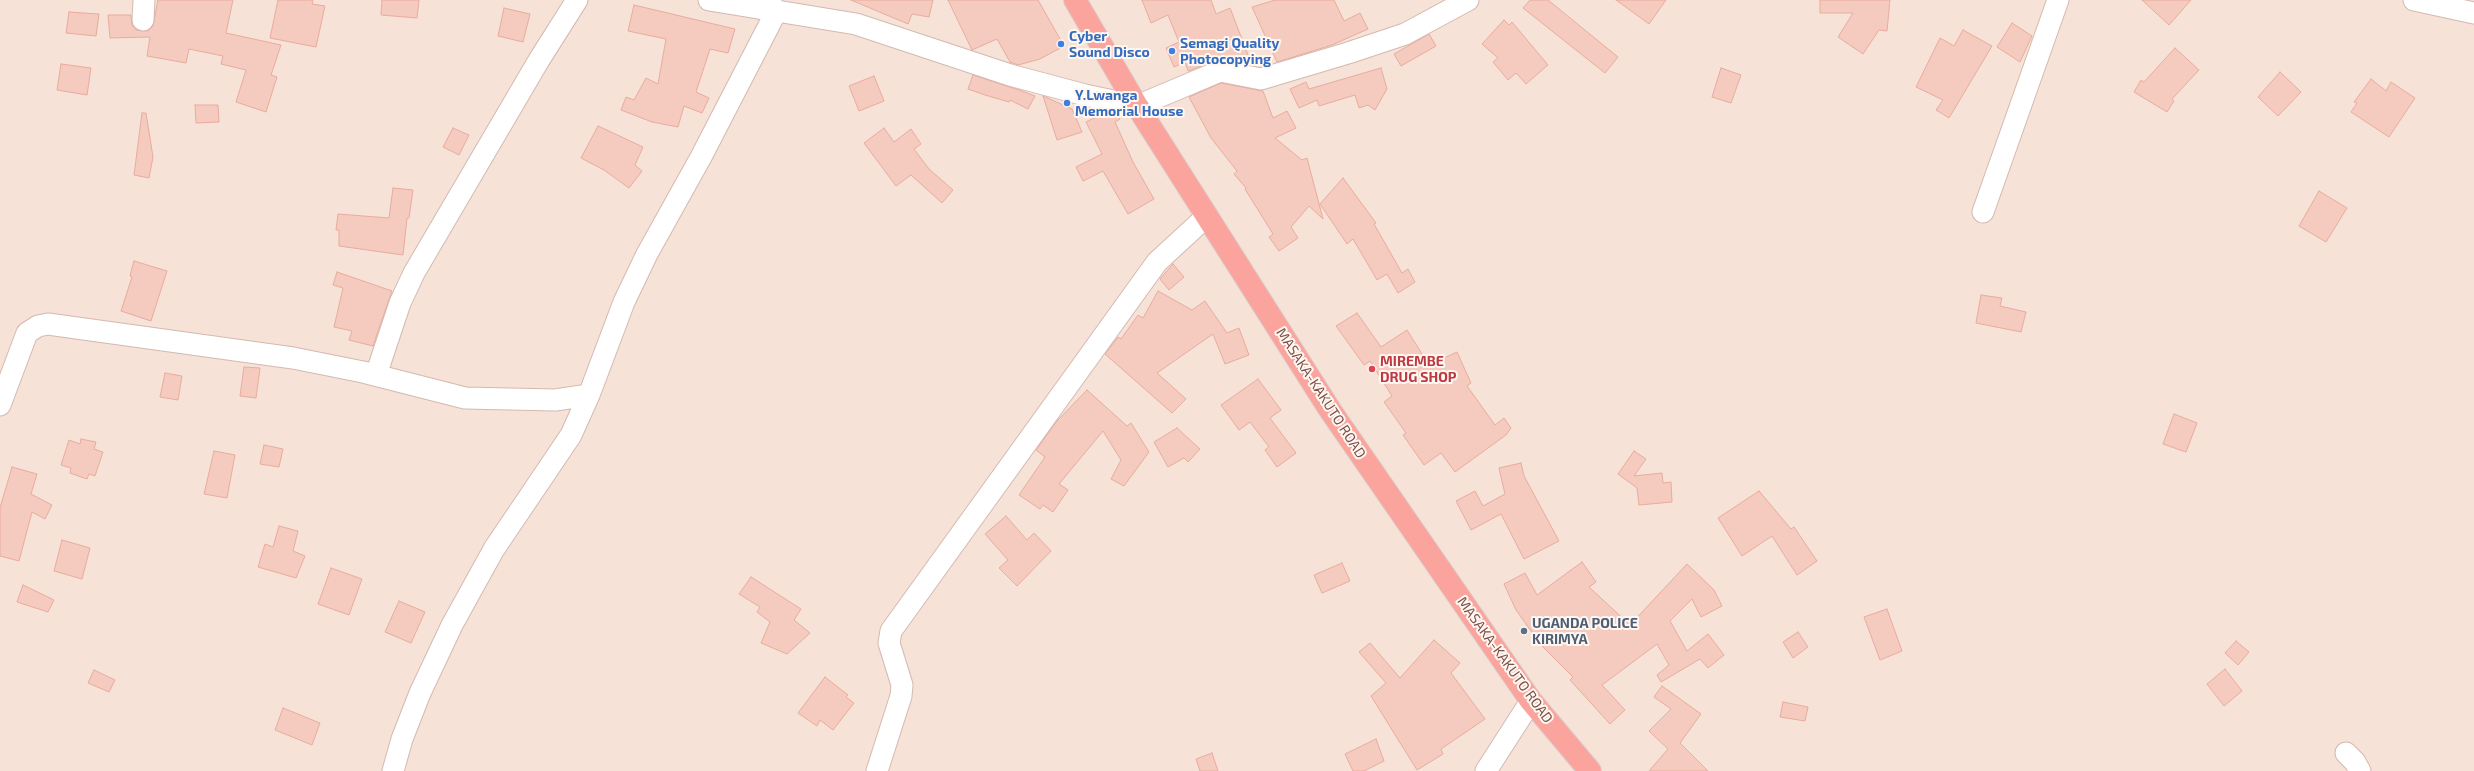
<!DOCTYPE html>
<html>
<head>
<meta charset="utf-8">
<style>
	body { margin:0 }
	canvas { display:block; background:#fef2e9 }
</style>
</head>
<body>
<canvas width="2474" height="771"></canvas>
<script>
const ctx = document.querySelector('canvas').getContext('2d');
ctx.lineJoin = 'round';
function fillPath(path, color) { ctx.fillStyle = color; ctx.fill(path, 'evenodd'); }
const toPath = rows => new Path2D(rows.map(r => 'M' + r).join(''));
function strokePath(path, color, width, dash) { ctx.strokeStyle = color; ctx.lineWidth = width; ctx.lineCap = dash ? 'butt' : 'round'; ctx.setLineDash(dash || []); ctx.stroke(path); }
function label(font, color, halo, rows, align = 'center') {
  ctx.font = font + ' "Exo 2",sans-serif'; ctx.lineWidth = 4; ctx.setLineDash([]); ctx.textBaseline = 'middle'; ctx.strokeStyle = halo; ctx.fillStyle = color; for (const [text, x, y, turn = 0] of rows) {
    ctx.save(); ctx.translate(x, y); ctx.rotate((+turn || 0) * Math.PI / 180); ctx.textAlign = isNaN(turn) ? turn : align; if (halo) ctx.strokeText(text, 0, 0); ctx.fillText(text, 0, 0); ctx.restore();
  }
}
const residential = toPath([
	[0,0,2474,0,2474,771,0,771]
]);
const building = toPath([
	[158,0,233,0,226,33,281,45,271,75,277,77,266,112,236,102,246,70,221,64,223,56,189,49,186,63,147,56,150,37,110,38,108,15,131,15,132,25,136,30,148,31,153,26,158,0],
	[278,0,313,0,312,4,325,6,316,47,270,38,278,0],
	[382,0,419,0,417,18,381,15,382,0],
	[851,0,933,0,929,17,912,14,908,24,851,0],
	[948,0,1038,0,1064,46,1040,59,1018,65,1010,62,997,39,972,50,948,0],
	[1142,0,1211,0,1216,14,1230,8,1252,65,1222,59,1188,71,1185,62,1174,67,1166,48,1179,42,1168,15,1151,23,1142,0],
	[1275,0,1334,0,1344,21,1360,13,1368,29,1332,45,1277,62,1252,7,1275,0],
	[1530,0,1548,0,1618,57,1605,73,1523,8,1530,0],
	[1616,0,1666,0,1649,24,1616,0],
	[1820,0,1890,0,1887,31,1879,30,1863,54,1838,37,1853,13,1820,13,1820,0],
	[2142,0,2191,0,2169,25,2142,0],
	[634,5,735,29,728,53,710,49,696,92,709,98,702,113,684,106,678,127,652,122,621,110,626,97,634,100,646,78,658,84,666,39,628,31,634,5],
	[504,8,530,14,523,42,498,36,504,8],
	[69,12,99,14,96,36,66,33,69,12],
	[1504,20,1509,25,1512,22,1548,65,1526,84,1516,73,1508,80,1493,62,1498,58,1482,44,1504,20],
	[2012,23,2032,36,2020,62,1997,47,2012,23],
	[1963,30,1992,46,1949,118,1936,110,1943,100,1916,87,1940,38,1954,46,1963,30],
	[1429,34,1436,46,1401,66,1394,54,1429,34],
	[2175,48,2199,70,2172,99,2174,101,2167,112,2134,92,2141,80,2144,82,2175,48],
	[61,64,91,68,87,95,57,90,61,64],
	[1381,68,1387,89,1375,110,1368,105,1359,108,1355,95,1319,106,1317,100,1299,108,1290,89,1306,82,1309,89,1381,68],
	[1721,68,1741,75,1731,103,1712,97,1721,68],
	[2280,72,2301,92,2278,116,2258,97,2280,72],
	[973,75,1022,91,1035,96,1028,109,1010,100,1009,102,985,95,968,89,973,75],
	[874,76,884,101,859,111,849,86,874,76],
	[2371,79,2386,91,2391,82,2415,98,2389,137,2351,112,2357,103,2354,102,2371,79],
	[1221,83,1263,91,1273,118,1287,111,1296,128,1275,138,1302,160,1307,158,1323,219,1309,206,1291,227,1298,238,1279,251,1269,237,1273,234,1245,189,1246,188,1234,174,1237,171,1211,138,1189,97,1221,83],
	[1043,96,1072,109,1082,132,1057,140,1043,96],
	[195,105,218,105,219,122,196,123,195,105],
	[1106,112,1118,114,1120,119,1115,122,1133,162,1154,199,1128,214,1103,171,1083,181,1076,167,1102,154,1086,122,1106,112],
	[142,113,146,113,153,157,149,178,134,175,142,113],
	[598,126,643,147,635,165,642,171,629,188,604,170,581,158,598,126],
	[453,128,469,135,459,155,443,147,453,128],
	[884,128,894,142,911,129,921,144,914,149,929,169,953,190,942,203,911,175,896,186,864,143,884,128],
	[1343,178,1376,223,1374,224,1402,273,1408,269,1415,282,1398,293,1387,274,1377,280,1353,239,1347,244,1320,204,1343,178],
	[393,188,413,190,409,218,407,218,403,255,339,246,339,230,336,230,338,214,389,218,393,188],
	[2319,191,2347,208,2326,242,2299,226,2319,191],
	[134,261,167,271,151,321,121,311,132,277,130,276,134,261],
	[1173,264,1184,277,1169,290,1160,279,1173,264],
	[337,272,392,291,373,346,349,340,352,331,334,327,343,288,333,285,337,272],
	[1158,291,1192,310,1205,301,1227,333,1239,328,1249,355,1225,364,1213,334,1157,373,1186,399,1172,413,1105,354,1118,337,1121,339,1138,315,1143,318,1158,291],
	[1981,295,2002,298,2000,306,2026,312,2021,332,1976,323,1981,295],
	[1357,313,1381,347,1407,330,1429,365,1457,352,1471,383,1467,386,1495,425,1504,418,1511,428,1506,435,1455,472,1441,453,1424,465,1403,435,1406,433,1384,402,1392,396,1370,361,1364,365,1336,326,1357,313],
	[244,367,260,368,256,398,240,396,244,367],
	[165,373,182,376,178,400,160,397,165,373],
	[1258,379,1281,410,1270,418,1296,453,1277,467,1265,450,1269,447,1250,422,1239,430,1221,405,1258,379],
	[1087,390,1127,426,1131,423,1149,452,1124,486,1111,479,1121,460,1103,431,1059,484,1068,490,1053,512,1043,505,1040,509,1019,495,1045,457,1036,450,1057,421,1087,390],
	[2174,414,2197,423,2186,452,2163,444,2174,414],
	[1177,428,1200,449,1188,462,1184,458,1168,467,1154,442,1177,428],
	[81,439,96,442,94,449,103,452,95,476,89,474,87,479,70,473,71,468,61,465,69,440,80,444,81,439],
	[264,445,283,449,279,467,260,464,264,445],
	[214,451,235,455,227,498,204,494,214,451],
	[1634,451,1646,459,1634,476,1662,473,1663,483,1671,482,1672,502,1639,505,1637,488,1618,474,1634,451],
	[1521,463,1524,476,1559,541,1524,559,1501,514,1471,530,1456,501,1475,491,1483,506,1505,494,1499,468,1521,463],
	[12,467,37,474,31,494,52,505,45,519,32,512,19,561,0,556,0,508,12,467],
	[1759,491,1791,529,1794,527,1817,561,1797,575,1772,536,1742,556,1718,518,1759,491],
	[1006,516,1027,540,1034,533,1051,551,1017,586,999,568,1008,560,985,534,1006,516],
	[279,526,298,531,293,551,305,556,296,578,258,567,265,544,273,547,279,526],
	[62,540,90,548,82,579,54,571,62,540],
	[1582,562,1596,582,1589,587,1630,625,1687,564,1714,590,1722,606,1701,617,1692,599,1670,621,1687,651,1708,634,1724,655,1708,668,1700,659,1661,682,1657,675,1669,665,1657,644,1602,685,1625,710,1610,724,1570,680,1573,677,1541,645,1516,610,1504,584,1525,573,1537,595,1582,562],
	[1342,563,1350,581,1322,593,1314,575,1342,563],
	[331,568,362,579,349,615,318,604,331,568],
	[751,577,801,609,794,620,810,633,787,654,761,643,770,622,757,612,760,607,739,594,751,577],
	[23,585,54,600,48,612,17,602,23,585],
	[399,601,425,612,411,643,385,632,399,601],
	[1887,609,1902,651,1880,660,1864,617,1887,609],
	[1798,632,1808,647,1793,658,1783,642,1798,632],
	[1434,640,1460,663,1451,673,1485,719,1441,749,1443,754,1417,770,1371,696,1386,683,1359,652,1370,643,1400,678,1434,640],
	[2236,641,2249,652,2238,665,2225,653,2236,641],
	[2225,669,2242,691,2224,706,2207,684,2225,669],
	[94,670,115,680,109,692,88,683,94,670],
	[825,677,848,695,846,697,854,703,833,730,820,720,817,726,798,713,825,677],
	[1662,686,1701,714,1680,743,1708,771,1649,771,1668,749,1649,731,1671,709,1654,697,1662,686],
	[1783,702,1808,707,1805,721,1780,717,1783,702],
	[283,708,320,723,312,745,275,730,283,708],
	[1376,739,1384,761,1364,771,1353,771,1345,754,1376,739],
	[1212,753,1218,771,1200,771,1196,759,1212,753]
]);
const street = toPath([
	[709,0,856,24,1010,75,1085,95,1137,106,1220,71,1261,79,1348,53,1405,34,1468,0],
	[2414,0,2474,13],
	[143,20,144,0],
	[1983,212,2058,0],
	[376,375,400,303,414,273,539,60,577,0],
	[0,405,27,333,38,326,48,324,293,358,363,372,465,398,555,400,589,395],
	[2346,753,2355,762,2360,771],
	[393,771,402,739,420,693,452,625,494,549,571,435,589,395,624,302,647,254,701,157,777,10],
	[877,771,901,696,902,685,889,643,891,631,1157,262,1207,216],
	[1486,771,1531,701]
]);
const highway = toPath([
	[1075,0,1137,106,1330,410,1531,701,1590,771]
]);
const markers = [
	[1061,44,4,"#3f7fe0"],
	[1172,51,4,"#3f7fe0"],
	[1067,103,4,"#3f7fe0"],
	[1372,369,4,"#e0444e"],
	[1524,631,4,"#5c6f8a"]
];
const shopNames = [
	["Cyber",1069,36],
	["Sound Disco",1069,52],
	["Semagi Quality",1180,43],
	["Photocopying",1180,59],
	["Y.Lwanga",1075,95],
	["Memorial House",1075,111]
];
const healthNames = [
	["MIREMBE",1380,361],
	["DRUG SHOP",1380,377]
];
const streetNames = [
	["MASAKA-KAKUTO ROAD",1321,393,57],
	["MASAKA-KAKUTO ROAD",1505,660,54]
];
const serviceNames = [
	["UGANDA POLICE",1532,623],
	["KIRIMYA",1532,639]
];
fillPath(residential, '#f6e2d7');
fillPath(building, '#f5cabf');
strokePath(building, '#e9ac9e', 1);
strokePath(street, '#d4b9b0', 23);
strokePath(highway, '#dacfcc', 24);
strokePath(street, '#fff', 21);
strokePath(highway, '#fba49d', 22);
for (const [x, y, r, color] of markers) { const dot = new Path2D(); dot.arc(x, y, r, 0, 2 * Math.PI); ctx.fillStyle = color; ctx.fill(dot); strokePath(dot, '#fff7f1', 1.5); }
label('bold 14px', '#366cbe', '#fff7f1', shopNames, 'left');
label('bold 14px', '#be3a42', '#fff7f1', healthNames, 'left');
label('14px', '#7b524a', '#fff7f1', streetNames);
label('bold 14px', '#4e5e75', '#fff7f1', serviceNames, 'left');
</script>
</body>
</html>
